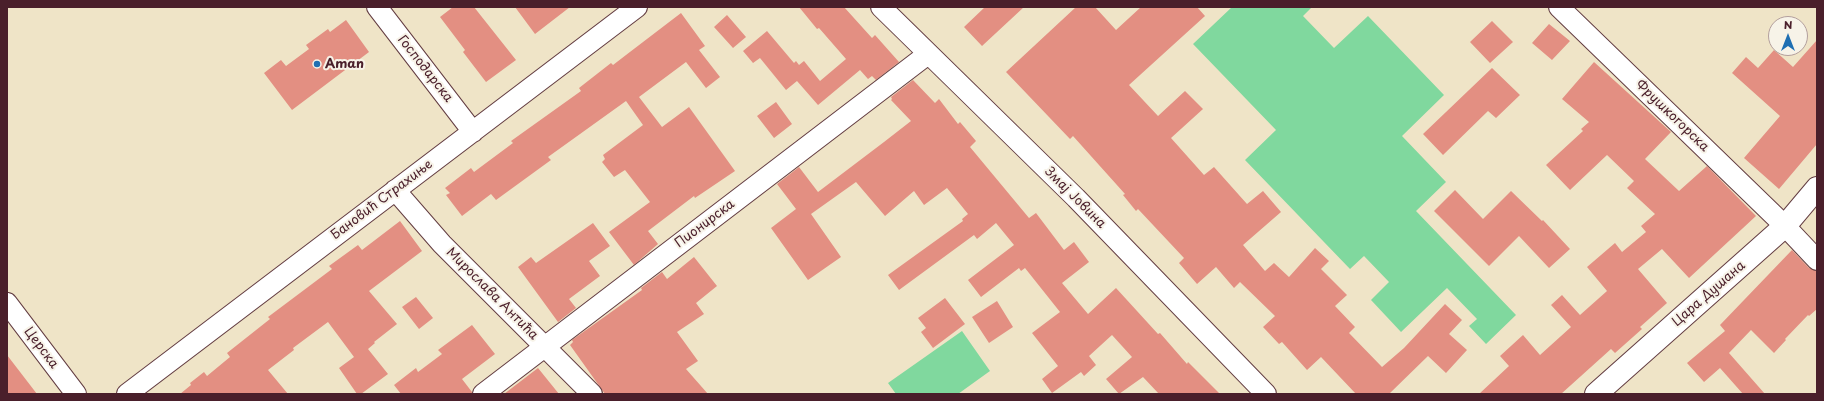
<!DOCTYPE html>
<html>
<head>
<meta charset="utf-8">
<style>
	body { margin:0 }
	#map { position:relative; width:1824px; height:401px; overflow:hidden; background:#efe4c7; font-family:"Playpen Sans",sans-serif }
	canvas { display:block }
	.frame { position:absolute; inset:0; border:8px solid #4a1f2b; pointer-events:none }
	.north { position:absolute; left:1768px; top:16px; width:40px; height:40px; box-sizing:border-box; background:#f7f3e8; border:1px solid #b29e9c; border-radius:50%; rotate:0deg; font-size:11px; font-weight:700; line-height:16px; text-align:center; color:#4a1f2b }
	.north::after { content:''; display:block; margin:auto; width:14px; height:18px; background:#1f6fb2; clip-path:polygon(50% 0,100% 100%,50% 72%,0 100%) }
</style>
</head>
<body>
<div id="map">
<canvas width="1824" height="401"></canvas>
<div class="frame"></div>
<div class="north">N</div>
</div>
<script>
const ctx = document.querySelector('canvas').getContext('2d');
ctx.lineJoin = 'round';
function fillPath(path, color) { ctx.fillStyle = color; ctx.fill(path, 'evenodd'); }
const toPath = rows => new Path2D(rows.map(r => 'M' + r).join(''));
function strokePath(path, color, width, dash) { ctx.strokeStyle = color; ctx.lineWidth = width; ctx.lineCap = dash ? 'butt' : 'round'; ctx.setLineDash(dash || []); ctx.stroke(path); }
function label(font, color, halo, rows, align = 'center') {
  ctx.font = font + ' "Playpen Sans",sans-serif'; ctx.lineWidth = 4; ctx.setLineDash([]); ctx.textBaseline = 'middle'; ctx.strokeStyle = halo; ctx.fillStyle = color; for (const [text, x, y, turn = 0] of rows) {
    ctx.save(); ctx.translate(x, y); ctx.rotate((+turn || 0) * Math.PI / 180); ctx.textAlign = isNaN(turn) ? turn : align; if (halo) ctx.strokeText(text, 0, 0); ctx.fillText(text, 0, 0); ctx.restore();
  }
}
const green = toPath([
	[1232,7,1312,7,1303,16,1334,48,1368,16,1444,95,1402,136,1446,182,1416,211,1516,315,1486,344,1469,326,1477,319,1447,288,1401,332,1371,300,1389,282,1364,256,1350,269,1245,160,1276,130,1193,44],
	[962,331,990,371,958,394,896,394,888,383]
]);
const building = toPath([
	[453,7,474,7,516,60,486,82,463,52,465,50,440,17],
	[515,7,570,7,535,34],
	[799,7,844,7,872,38,875,35,899,62,876,80,872,76,868,79,860,70,818,105,797,81,786,90,760,58,753,63,743,51,767,31,794,63,796,61,799,65,804,61,820,81,846,59,819,28,817,29],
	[985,7,1024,7,982,46,964,27],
	[1076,7,1095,7,1116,30,1141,7,1197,7,1205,16,1129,85,1158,116,1185,91,1203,109,1171,138,1204,175,1214,167,1247,204,1263,191,1281,212,1243,245,1265,271,1274,263,1289,277,1315,248,1329,261,1321,269,1347,295,1335,306,1355,327,1349,333,1382,367,1404,348,1445,304,1462,320,1449,334,1467,350,1446,373,1428,356,1389,394,1356,394,1321,357,1307,370,1282,342,1279,344,1263,327,1275,316,1240,282,1234,288,1216,267,1197,284,1179,263,1184,258,1138,209,1136,211,1123,195,1125,194,1073,136,1070,139,1006,72],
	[681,13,705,46,699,50,720,77,706,88,686,62,639,97,662,127,689,107,735,171,695,198,694,196,648,231,658,244,634,265,609,232,650,202,625,170,614,177,602,162,605,159,603,155,643,125,626,101,548,157,551,160,496,200,491,194,462,216,446,195,450,193,445,188,471,168,474,172,482,166,513,143,511,141,581,91,579,88,611,63,613,65,626,55],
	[727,15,746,37,733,48,714,27],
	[346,20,369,52,292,110,264,73,281,60,286,66,309,49,306,45,328,29,330,32],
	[1492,21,1513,42,1490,63,1470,42],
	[1549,24,1570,41,1552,60,1532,43],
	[1817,40,1817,144,1779,189,1744,158,1780,116,1732,73,1746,57,1758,68,1774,50,1793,67],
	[1594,62,1671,132,1645,159,1679,191,1707,166,1756,216,1689,278,1662,249,1638,269,1667,303,1640,327,1642,329,1615,353,1611,349,1561,394,1479,394,1509,366,1500,356,1523,335,1540,355,1571,327,1551,305,1562,295,1580,315,1607,291,1587,267,1615,243,1622,252,1646,232,1641,226,1655,214,1627,188,1634,181,1607,155,1570,190,1546,165,1583,131,1581,129,1589,122,1562,99],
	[1492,68,1520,95,1496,118,1488,111,1443,155,1423,134],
	[913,80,935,103,939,99,958,124,960,122,976,141,970,147,1029,218,1036,213,1064,250,1074,242,1089,262,1062,283,1088,314,1116,288,1158,334,1160,333,1187,364,1188,362,1220,394,1159,394,1143,377,1119,394,1106,379,1132,357,1112,335,1089,356,1096,365,1084,376,1081,372,1052,393,1042,379,1058,366,1032,333,1060,312,1025,268,1021,271,1019,268,981,297,968,280,1014,245,996,223,977,239,974,235,899,290,888,275,963,221,962,219,968,214,947,188,924,205,914,191,885,216,856,182,811,214,841,257,808,280,771,228,796,209,777,184,799,167,818,192,884,142,911,121,891,100,892,99,891,97],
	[776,102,792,124,774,138,757,116],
	[1455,190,1483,219,1511,191,1542,221,1543,220,1570,249,1549,268,1519,236,1489,266,1434,211],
	[400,221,422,251,369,291,397,324,374,342,375,343,368,349,388,374,361,394,357,394,339,368,354,357,328,322,293,348,294,350,268,370,288,394,180,394,191,385,190,383,204,372,207,376,230,357,227,353,270,319,268,317,332,269,329,266,358,245,362,250],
	[593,223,610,246,589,261,600,276,569,299,576,308,558,322,518,267,531,257,536,263],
	[1792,250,1809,268,1817,271,1817,309,1809,316,1808,315,1785,339,1786,340,1774,353,1751,330,1729,353,1765,394,1743,394,1720,368,1704,382,1687,363,1725,331,1720,325],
	[694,257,717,286,696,303,704,314,677,332,698,361,686,369,708,394,605,394,570,345,573,342,572,340,642,290,641,288,662,272,667,279],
	[416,297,433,318,419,329,402,307],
	[945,298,965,324,933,348,921,332,926,328,918,318],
	[997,301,1013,327,989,343,972,317],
	[472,325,495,354,462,379,472,392,472,394,401,394,394,385,416,368,418,372,442,354,438,350],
	[7,355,37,394,7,394],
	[538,368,559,394,504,394]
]);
const minor = toPath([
	[377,7,473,132],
	[881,7,1076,198,1266,394],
	[1559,7,1785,226,1817,260],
	[395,190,442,244,592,394],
	[7,303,76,394],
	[127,394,637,7],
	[483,394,928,54]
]);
const major = toPath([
	[1596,394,1785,226,1817,188]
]);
const markers = [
	[317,64,4,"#1f6fb2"]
];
const poiNames = [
	["Aman",325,64]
];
const streetNames = [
	["Господарска",425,69,52],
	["Фрушкогорска",1672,116,44],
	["Змај Јовина",1075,198,45],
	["Бановић Страхиње",382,200,-37],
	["Пионирска",705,224,-37],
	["Мирослава Антића",492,294,45],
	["Цара Душана",1709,294,-41],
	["Церска",41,348,53]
];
fillPath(green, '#80d89e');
fillPath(building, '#e38f82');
strokePath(minor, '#633d42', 22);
strokePath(major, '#633d42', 24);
strokePath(minor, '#fff', 20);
strokePath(major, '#fff', 22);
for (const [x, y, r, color] of markers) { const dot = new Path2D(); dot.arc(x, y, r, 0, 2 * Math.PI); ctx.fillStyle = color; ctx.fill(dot); strokePath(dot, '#f7f3e8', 1.5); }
label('bold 13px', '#4a1f2b', '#f7f3e8', poiNames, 'left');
label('13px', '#4a1f2b', '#f7f3e8', streetNames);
</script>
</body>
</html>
